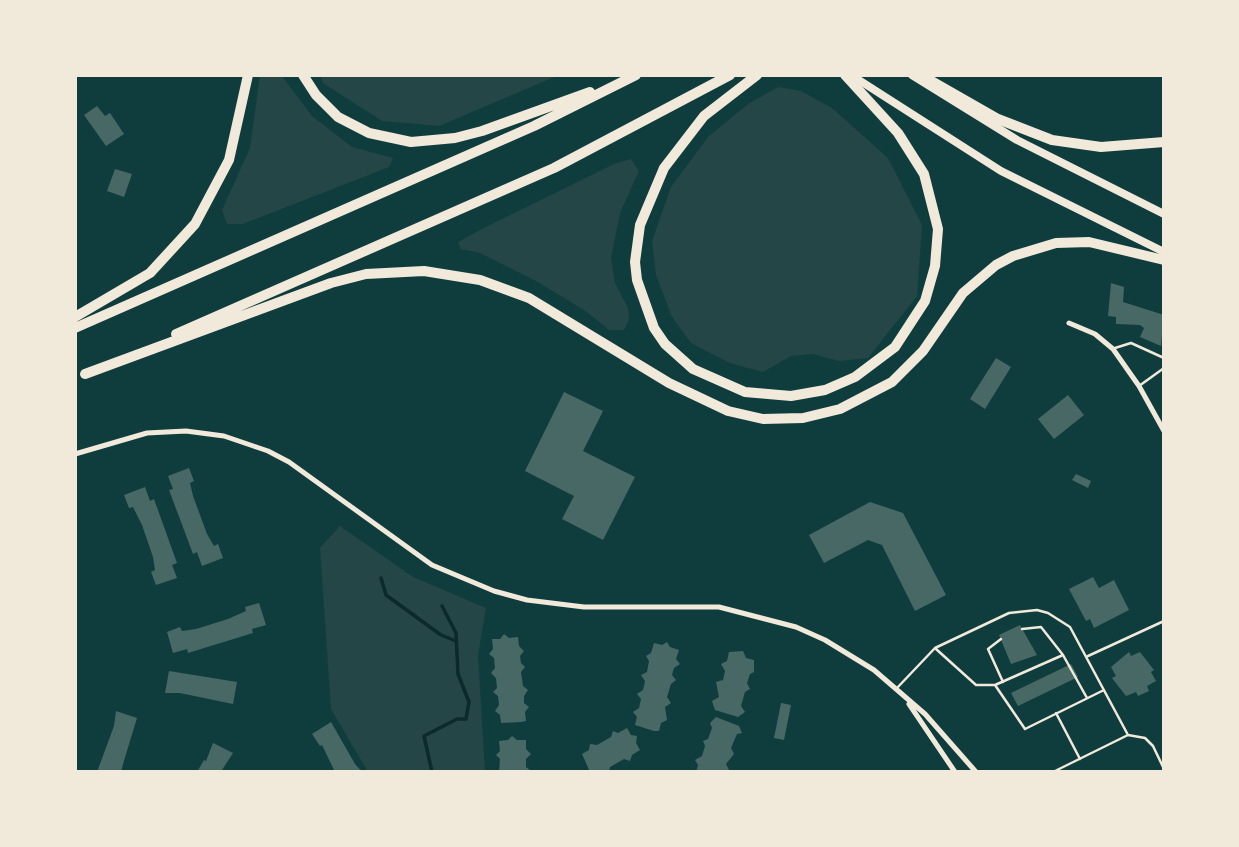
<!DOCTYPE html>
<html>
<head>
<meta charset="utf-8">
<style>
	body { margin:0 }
	#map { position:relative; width:1239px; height:847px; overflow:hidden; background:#0f3d3e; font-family:"Work Sans",sans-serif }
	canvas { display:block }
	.frame { position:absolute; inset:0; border:77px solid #f1e9da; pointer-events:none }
</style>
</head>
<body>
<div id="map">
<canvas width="1239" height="847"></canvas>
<div class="frame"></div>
</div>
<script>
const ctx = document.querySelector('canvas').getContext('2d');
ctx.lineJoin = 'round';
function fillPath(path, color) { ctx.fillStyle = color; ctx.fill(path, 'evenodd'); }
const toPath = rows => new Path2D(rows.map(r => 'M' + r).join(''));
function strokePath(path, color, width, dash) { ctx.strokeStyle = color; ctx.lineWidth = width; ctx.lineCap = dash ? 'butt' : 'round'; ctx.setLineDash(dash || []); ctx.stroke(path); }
const green = toPath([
	[260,75,281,75,312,116,352,147,393,158,389,167,243,224,227,224,222,210,250,148],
	[320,75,559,75,439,126,382,121,323,83],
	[778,87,801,91,832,108,888,158,922,225,917,296,868,358,839,361,813,354,791,356,763,372,730,363,691,343,672,317,656,275,652,241,671,187,708,137,748,104],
	[631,159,639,171,620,213,611,258,615,283,628,308,629,319,624,330,609,330,587,312,538,282,480,253,461,249,458,242,482,229,614,164],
	[340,526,413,577,486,608,478,655,485,772,368,772,331,709,320,548]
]);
const stream = toPath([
	[381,578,386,595,441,635,456,641],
	[432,772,424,736,457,719,466,719,469,702,458,674,456,633,442,606]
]);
const building = toPath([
	[97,106,105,116,110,113,124,134,106,146,84,115],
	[115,169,132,174,124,197,107,191],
	[1111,283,1124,287,1123,302,1164,315,1161,346,1140,337,1144,328,1140,325,1116,324,1116,317,1108,316],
	[996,358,1011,367,985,409,970,399],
	[564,392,603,411,583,451,635,477,603,540,562,519,574,496,525,471],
	[1068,395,1084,415,1054,439,1038,419],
	[189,468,194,481,190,483,193,496,207,534,214,546,218,544,223,558,202,566,197,552,193,554,169,490,173,489,168,476],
	[1076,474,1091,481,1088,488,1072,480],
	[145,487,150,501,154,499,177,563,172,565,177,578,156,585,151,572,155,570,153,557,142,525,133,507,129,508,124,495],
	[870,502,903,513,946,595,915,611,882,545,868,540,824,563,809,535],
	[1093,577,1099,588,1114,580,1129,610,1094,628,1090,619,1086,621,1069,589],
	[259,603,266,625,252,629,253,633,188,653,187,649,173,653,167,632,180,627,182,631,196,629,228,619,246,611,245,607],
	[1020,625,1037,655,1011,664,999,635],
	[504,634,509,638,518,637,519,646,524,651,520,656,521,663,525,667,521,672,523,686,528,690,524,696,524,703,529,707,525,712,526,721,521,722,501,723,500,715,495,711,499,705,498,696,493,692,497,688,496,678,491,673,495,668,494,658,489,654,493,649,492,639,500,639],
	[667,642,670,647,679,650,676,659,680,664,674,668,672,675,676,680,671,684,667,697,671,703,665,707,667,720,661,723,659,731,654,731,635,725,637,717,633,712,639,708,641,699,637,694,643,690,645,681,641,675,647,672,649,661,646,656,651,653,654,643,662,645],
	[743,651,746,658,754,660,754,672,750,674,747,683,750,689,745,692,741,706,745,712,738,717,715,710,712,701,719,697,716,682,723,680,725,671,721,664,727,661,729,652],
	[1129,652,1131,656,1140,652,1154,670,1151,672,1156,681,1147,686,1149,691,1138,696,1136,692,1126,696,1112,678,1116,676,1111,667],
	[1071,664,1078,677,1018,706,1011,693],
	[169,671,237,682,233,704,180,693,165,693],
	[781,703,791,705,784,740,774,738],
	[116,711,137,718,123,764,121,772,97,772,114,726],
	[716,717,739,726,742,733,737,734,731,748,734,754,726,764,729,770,696,772,698,765,695,760,702,756,705,746,703,741,708,739,712,728,710,723],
	[331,722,355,764,362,772,335,772,322,745,320,746,312,734],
	[627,728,631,735,637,736,636,743,640,750,632,755,630,761,624,759,610,767,609,772,590,772,582,754,589,750,590,744,597,745,611,737,613,731,618,733],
	[512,736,517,740,526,740,526,749,531,754,526,759,526,767,532,772,499,772,500,759,496,755,500,751,499,741,508,740],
	[213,743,233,753,222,770,225,772,197,772,204,760,206,761]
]);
const service = toPath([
	[1115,348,1131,343,1164,358],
	[1139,386,1164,368],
	[1022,629,1041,627,1063,655],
	[1001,639,988,649,1003,682],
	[936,649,976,685,995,685,1025,729,1104,690],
	[1088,656,1164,621],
	[995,685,1063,655,1087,698],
	[897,688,935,648,1009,613,1037,610,1048,613,1070,627,1128,735],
	[1056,713,1080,759],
	[1053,772,1128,735,1145,738,1153,746,1164,769]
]);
const minor = toPath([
	[1069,323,1095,334,1113,349,1139,386,1164,431],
	[75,454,147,433,186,431,224,436,268,451,289,462,432,565,494,591,527,600,584,607,719,607,796,627,825,640,874,670,925,714,976,772],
	[909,704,955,772]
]);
const primary = toPath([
	[851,75,1001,171,1164,252],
	[912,75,1017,140,1164,214]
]);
const motorway = toPath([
	[303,75,316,95,338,117,369,133,411,142,455,138,482,131,590,92],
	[757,75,704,116,664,168,640,225,635,262,637,280,654,328,665,344,693,369,745,392,791,396,825,390,855,377,895,347,925,301,935,266,938,229,924,174,898,133,845,75],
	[921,75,998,119,1052,140,1101,147,1164,142],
	[75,317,150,273,195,224,229,160,248,75],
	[75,328,534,126,636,75],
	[176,334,554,168,730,75],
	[85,374,331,283,366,274,424,271,480,280,529,298,669,383,728,411,763,419,803,418,840,409,892,382,923,351,963,293,996,265,1013,256,1056,243,1089,242,1164,260]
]);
fillPath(green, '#244646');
strokePath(stream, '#0a2a2b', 3.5);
fillPath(building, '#486865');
strokePath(service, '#f1e9da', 2.5);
strokePath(minor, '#f1e9da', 5);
strokePath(primary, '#f1e9da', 8);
strokePath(motorway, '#f1e9da', 10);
</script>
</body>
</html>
